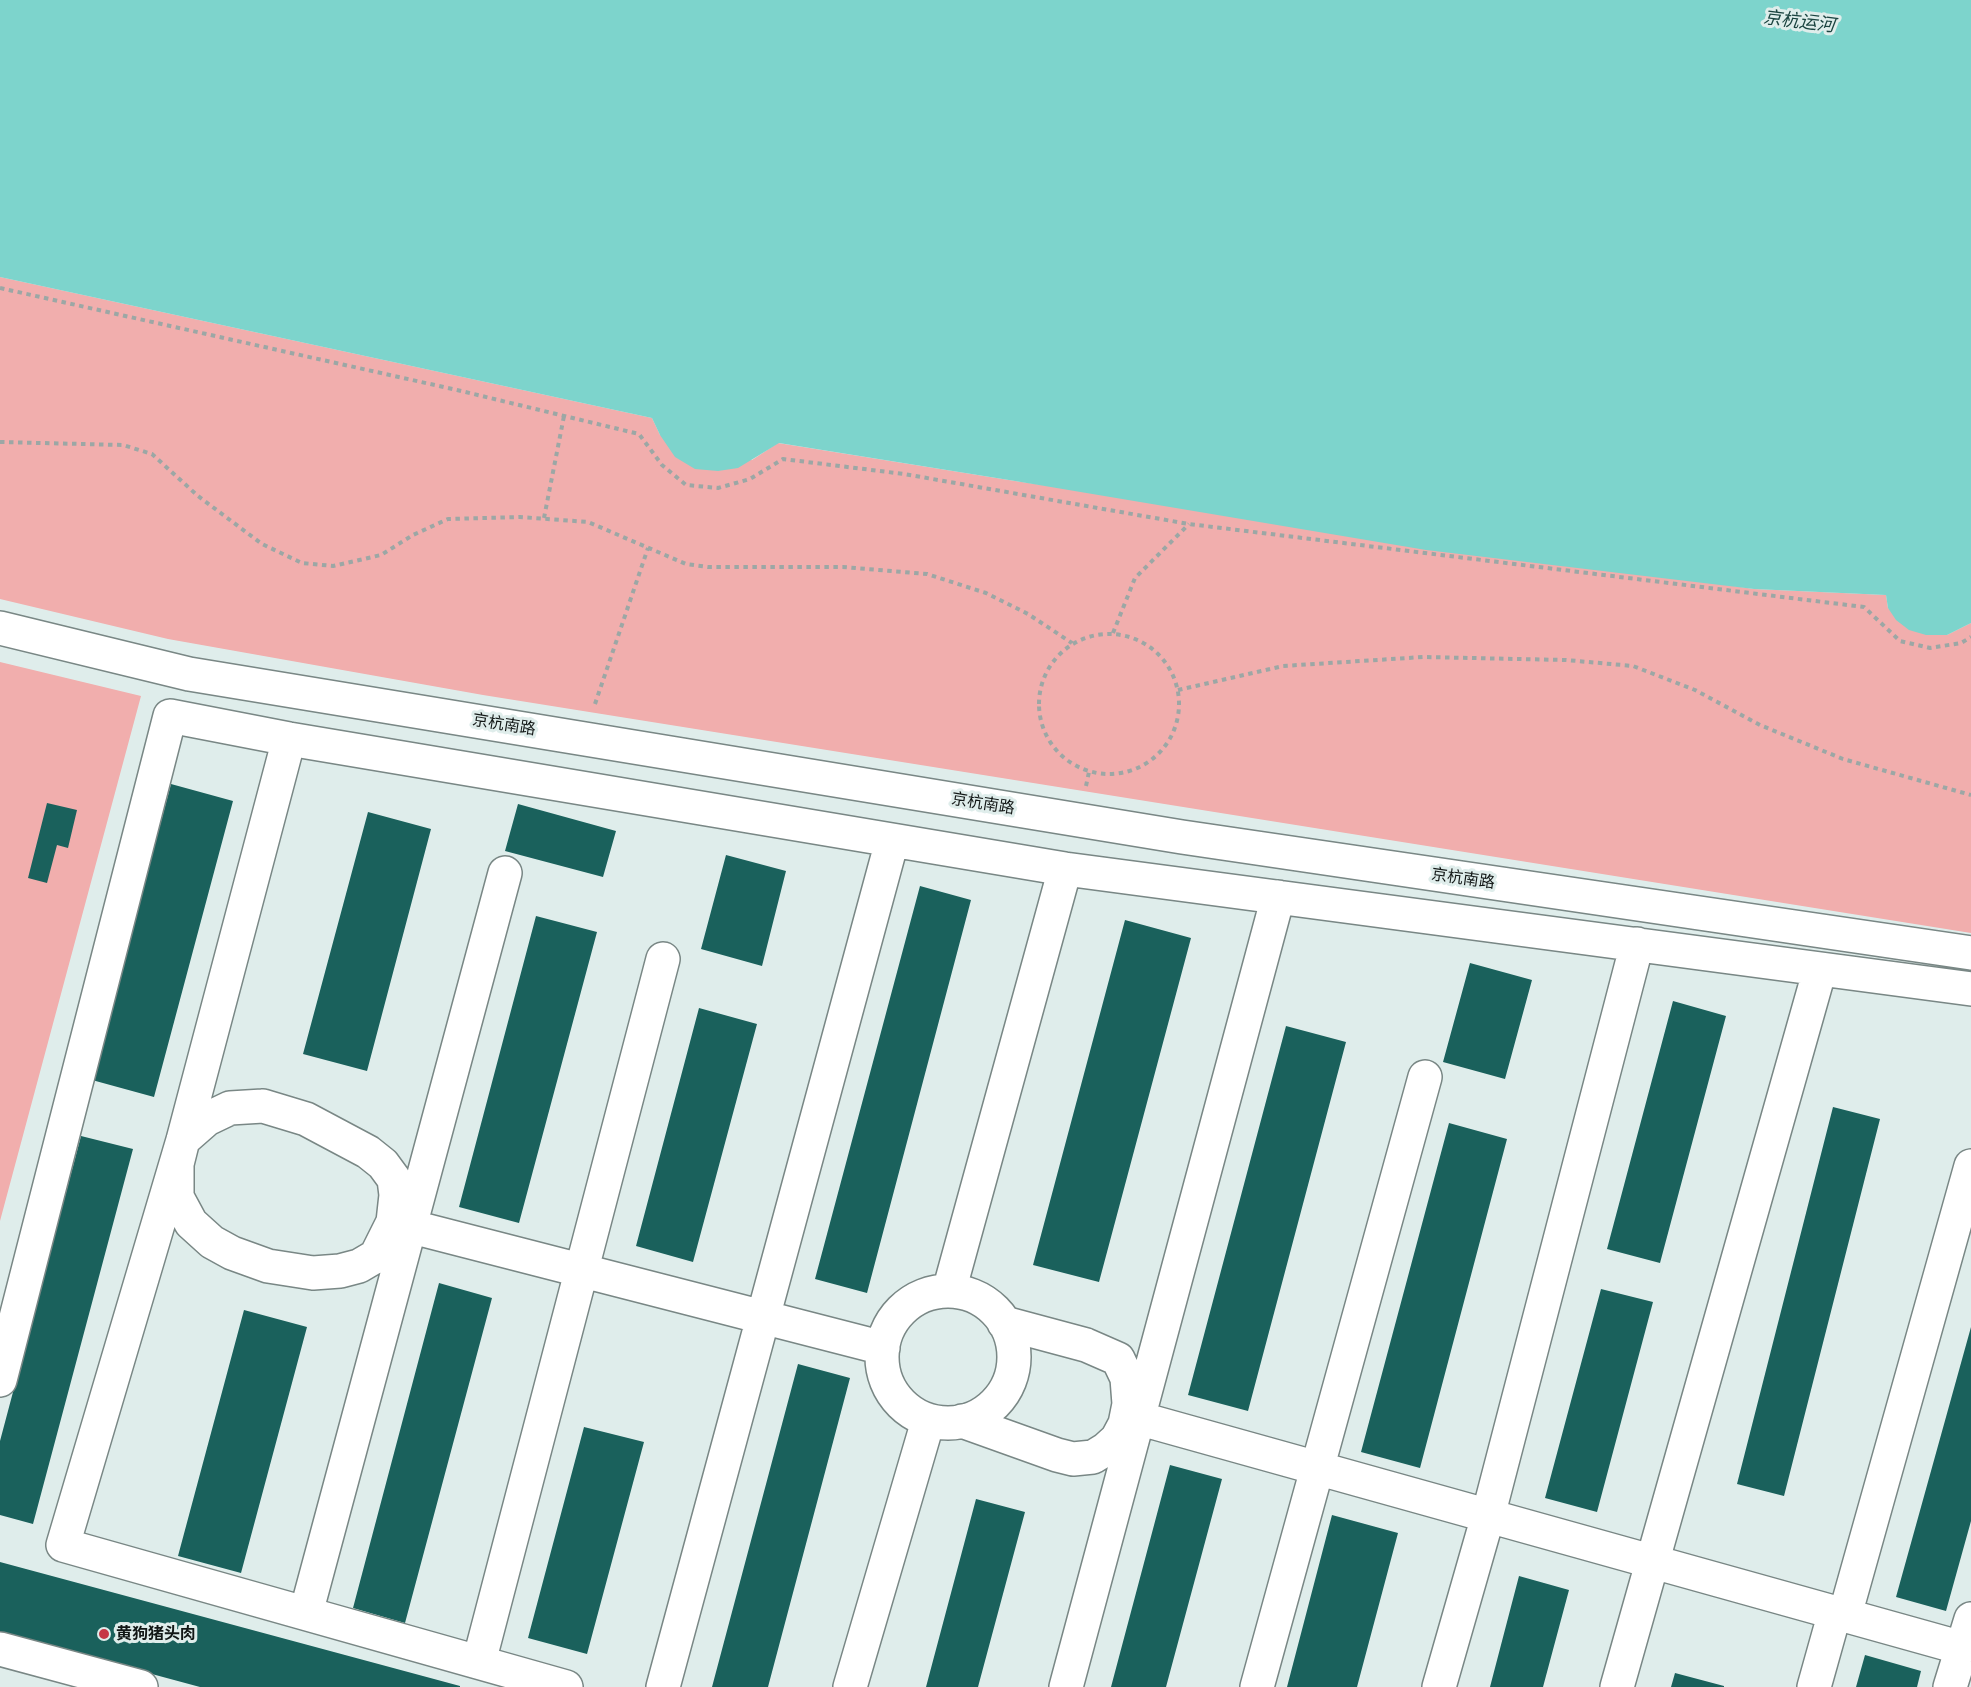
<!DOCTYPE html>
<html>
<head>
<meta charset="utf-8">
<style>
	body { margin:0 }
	canvas { display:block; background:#dfedeb }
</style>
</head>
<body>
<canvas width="1971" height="1687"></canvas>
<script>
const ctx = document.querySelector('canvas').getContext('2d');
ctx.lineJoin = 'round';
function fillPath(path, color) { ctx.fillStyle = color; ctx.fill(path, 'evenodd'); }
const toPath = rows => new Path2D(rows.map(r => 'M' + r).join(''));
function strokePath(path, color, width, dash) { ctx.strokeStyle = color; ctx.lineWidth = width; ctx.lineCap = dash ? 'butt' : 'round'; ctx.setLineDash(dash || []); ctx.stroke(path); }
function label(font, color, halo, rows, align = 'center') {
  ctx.font = font + ' Karla,"Noto Sans SC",sans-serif'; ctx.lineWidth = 6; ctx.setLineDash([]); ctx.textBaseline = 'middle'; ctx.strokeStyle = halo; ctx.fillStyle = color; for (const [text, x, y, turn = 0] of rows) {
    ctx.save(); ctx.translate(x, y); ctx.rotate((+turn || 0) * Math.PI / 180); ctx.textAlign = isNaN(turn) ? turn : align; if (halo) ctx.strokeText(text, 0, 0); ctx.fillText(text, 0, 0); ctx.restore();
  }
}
const green = toPath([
	[0,277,652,418,660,435,752,460,778,443,1015,481,1754,589,1886,595,1888,608,1947,635,1971,623,1971,933,483,695,168,639,0,599],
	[0,662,141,696,0,1221]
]);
const water = toPath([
	[0,0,1971,0,1971,623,1947,635,1926,635,1909,630,1896,620,1888,608,1886,595,1754,589,1426,550,1015,481,779,443,738,468,718,471,695,469,675,457,660,435,652,418,0,277]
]);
const building = toPath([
	[171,784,233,801,154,1097,92,1080],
	[47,803,77,810,68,848,57,845,47,883,28,878],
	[518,804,616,831,603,877,505,851],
	[368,812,431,829,367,1071,303,1054],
	[726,855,786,871,762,966,701,949],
	[920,886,971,900,867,1293,815,1279],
	[536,916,597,932,519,1223,459,1207],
	[1125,920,1191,938,1099,1282,1033,1265],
	[1470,963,1532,980,1505,1079,1443,1062],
	[1673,1001,1726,1016,1660,1263,1607,1249],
	[699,1008,757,1024,693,1262,636,1246],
	[1286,1026,1346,1042,1248,1411,1188,1395],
	[1833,1107,1880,1119,1784,1496,1737,1484],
	[1449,1123,1507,1139,1420,1468,1361,1452],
	[81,1136,133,1149,33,1524,0,1515,0,1441],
	[439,1283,492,1298,405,1623,353,1608],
	[1601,1289,1653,1302,1597,1512,1545,1498],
	[244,1310,307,1327,241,1573,178,1556],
	[1971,1327,1971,1521,1946,1611,1896,1597],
	[798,1364,850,1378,768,1687,712,1687],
	[584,1427,644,1442,587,1654,528,1638],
	[1170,1465,1222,1479,1166,1687,1111,1687],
	[976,1499,1025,1512,978,1687,926,1687],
	[1332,1515,1398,1533,1357,1687,1287,1687],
	[0,1562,460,1686,460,1687,200,1687,0,1633],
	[1519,1576,1569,1590,1543,1687,1490,1687],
	[1865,1655,1921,1671,1917,1687,1856,1687],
	[1675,1673,1724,1686,1724,1687,1671,1687]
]);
const path = toPath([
	[0,288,457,390,639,434,662,465,686,485,718,488,750,479,783,459,904,474,1189,524,1864,607,1900,641,1930,648,1961,643,1971,637],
	[0,442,123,445,152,454,198,496,262,544,302,563,333,566,381,555,413,535,448,519,520,517,588,522,686,564,708,567,843,567,927,574,986,593,1028,614,1072,643],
	[544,518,564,416],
	[1113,633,1135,578,1189,524],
	'1039 704a70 70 0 1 1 140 0a70 70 0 1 1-140 0Z',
	[1178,690,1283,666,1423,657,1566,660,1633,666,1695,690,1760,725,1843,759,1971,795],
	[595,704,648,548],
	[1086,786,1089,772]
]);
const minor = toPath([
	[0,628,189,674,1182,837,1971,953],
	[289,739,183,1140,63,1545,566,1687],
	[263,1106,306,1119,368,1152,383,1164,394,1179,396,1195,393,1222,376,1256,359,1266,340,1271,313,1273,268,1266,232,1253,212,1242,191,1223,177,1197,177,1164,183,1140,207,1119,230,1108,263,1106],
	[393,1222,883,1348],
	[949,1291,1065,869],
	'882 1357a66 66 0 1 1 132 0a66 66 0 1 1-132 0Z',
	[0,1380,170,716,289,739,1065,869,1971,989],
	[1127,1415,1962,1648],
	[962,1421,1057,1455,1073,1459,1093,1457,1106,1449,1117,1439,1125,1424,1129,1404,1127,1378,1118,1359,1086,1345,1004,1323],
	[306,1613,505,873],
	[1845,1615,1971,1166],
	[0,1649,141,1687],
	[479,1662,663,959],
	[663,1687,892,841],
	[850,1687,928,1421],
	[1066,1687,1278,897],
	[1257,1687,1425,1077],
	[1439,1687,1488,1516,1637,944],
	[1617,1687,1820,969],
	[1814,1687,1835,1612],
	[1950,1687,1971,1619]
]);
const markers = [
	[104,1634,6,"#c63645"]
];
const streetNames = [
	["京杭南路",504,725,9],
	["京杭南路",983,804,9],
	["京杭南路",1463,879,8]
];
const poiNames = [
	["黄狗猪头肉",116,1634]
];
const waterNames = [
	["京杭运河",1799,22,7]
];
fillPath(green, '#f1aead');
fillPath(water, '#7dd4cc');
fillPath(building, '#1a615c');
strokePath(minor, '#798785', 36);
strokePath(path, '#9ca7a5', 4, [4.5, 4.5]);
strokePath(minor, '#fff', 33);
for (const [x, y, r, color] of markers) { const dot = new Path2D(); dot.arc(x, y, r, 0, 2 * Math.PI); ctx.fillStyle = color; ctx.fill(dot); strokePath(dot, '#dfedeb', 2); }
label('16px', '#121716', '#dfedeb', streetNames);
label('bold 16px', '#121716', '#dfedeb', poiNames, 'left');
label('italic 18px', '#1b4440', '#dfedeb', waterNames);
</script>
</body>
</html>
